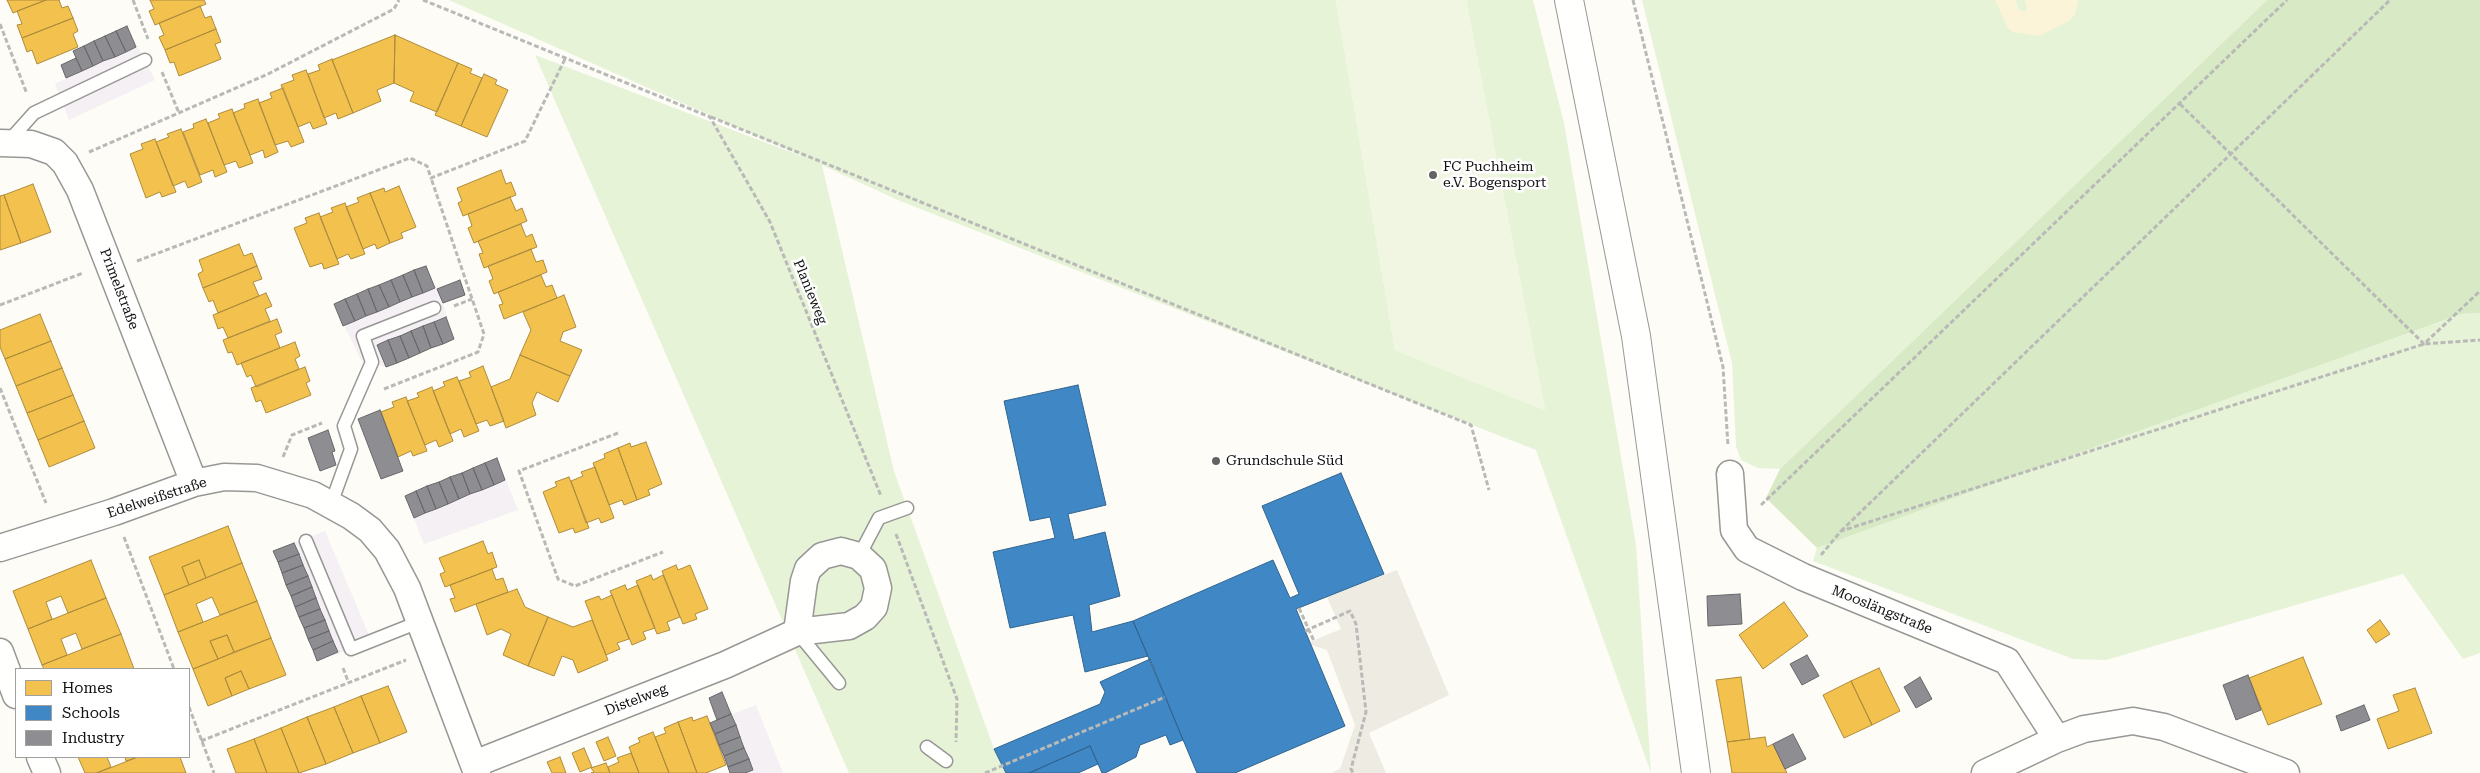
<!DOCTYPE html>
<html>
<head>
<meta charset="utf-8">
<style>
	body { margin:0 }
	#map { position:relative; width:2480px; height:773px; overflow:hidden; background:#fdfcf7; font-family:"Roboto Serif",serif }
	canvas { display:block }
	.legend { position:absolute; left:15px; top:668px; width:175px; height:90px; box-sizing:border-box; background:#fff; border:1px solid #a0a0a0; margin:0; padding:6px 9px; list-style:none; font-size:15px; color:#111 }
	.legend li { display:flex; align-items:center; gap:10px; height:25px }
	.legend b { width:25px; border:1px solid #a0a0a0 }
</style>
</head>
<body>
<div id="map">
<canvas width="2480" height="773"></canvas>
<ul class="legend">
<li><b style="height:14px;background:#f2c14e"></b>Homes</li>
<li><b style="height:14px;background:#3f88c5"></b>Schools</li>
<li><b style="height:14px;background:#8d8d92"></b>Industry</li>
</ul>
</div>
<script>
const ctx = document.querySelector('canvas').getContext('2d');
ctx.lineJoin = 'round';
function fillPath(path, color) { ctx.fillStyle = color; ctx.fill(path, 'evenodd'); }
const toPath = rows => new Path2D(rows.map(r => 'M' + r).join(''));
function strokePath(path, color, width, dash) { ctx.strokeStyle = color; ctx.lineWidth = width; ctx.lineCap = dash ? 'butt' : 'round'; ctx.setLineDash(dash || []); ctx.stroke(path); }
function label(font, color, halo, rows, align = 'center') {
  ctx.font = font + ' "Roboto Serif",serif'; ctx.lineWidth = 5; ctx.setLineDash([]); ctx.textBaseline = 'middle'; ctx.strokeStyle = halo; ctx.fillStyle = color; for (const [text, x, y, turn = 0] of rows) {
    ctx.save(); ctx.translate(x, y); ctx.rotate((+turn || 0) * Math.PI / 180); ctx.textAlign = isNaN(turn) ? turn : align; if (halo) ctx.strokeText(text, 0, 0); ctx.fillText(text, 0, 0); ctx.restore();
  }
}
const industrial = toPath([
	[127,26,155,80,69,120,55,84,82,71,73,51],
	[426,266,435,288,460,280,465,295,443,303,454,339,386,367,361,360,334,304],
	[497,458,518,510,424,544,405,496],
	[325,531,372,642,317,661,273,551],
	[756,705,783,773,730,773,710,723]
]);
const green = toPath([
	[449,0,1336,0,1395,350,1545,410,1466,0,1533,0,1564,123,1636,545,1651,773,1536,450,900,201,822,165,894,471,994,749,1006,773,849,773,535,55,809,159],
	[1642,0,2267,0,1780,469,1758,468,1741,460,1736,446,1732,363],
	[2480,313,2480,653,2463,659,2403,574,2106,660,2073,659,1813,561,1817,548,2461,314]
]);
const forest = toPath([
	[2267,0,2480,0,2480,313,2461,314,1817,548,1766,498,1780,469]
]);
const sand = toPath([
	[1995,0,2016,0,2018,9,2022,11,2026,11,2027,8,2025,0,2078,0,2078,3,2075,14,2069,21,2039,36,2013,32,2008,28]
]);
const pitch = toPath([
	[1336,0,1466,0,1545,410,1395,350]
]);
const plaza = toPath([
	[1397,570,1449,695,1369,733,1386,773,1331,773,1340,769,1355,725,1327,650,1311,645,1310,642,1341,629,1327,597]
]);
const homes = toPath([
	[7,0,46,0,13,13,7,0],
	[46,0,59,0,62,8,68,6,73,18,22,38,17,25,22,24,17,11,46,0],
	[150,0,204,0,206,4,155,25,149,11,154,9,150,0],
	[200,6,205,18,211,16,216,29,165,50,159,37,164,35,159,23,200,6],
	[73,18,78,31,73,34,78,47,37,64,32,50,27,52,22,38,73,18],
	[216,29,221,42,215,44,221,59,179,76,174,62,170,63,165,50,216,29],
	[395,35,458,63,437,112,410,101,414,92,394,83,395,35],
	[395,35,394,83,377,90,381,101,353,113,332,60,395,35],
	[332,59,353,113,338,119,336,113,324,118,308,74,320,70,318,65,332,59],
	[458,63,472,69,470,73,482,78,461,126,435,115,458,63],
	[306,70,327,124,313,129,310,122,298,127,281,85,294,80,292,75,306,70],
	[484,74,497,80,495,84,508,90,487,137,461,126,484,74],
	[283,88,304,142,291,147,288,141,275,145,259,103,272,98,270,93,283,88],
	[258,99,278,152,265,158,263,150,250,155,233,113,245,108,244,104,258,99],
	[232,109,253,163,239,168,236,161,224,165,208,123,220,118,218,114,232,109],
	[206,119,227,172,215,177,213,170,200,175,183,132,194,128,193,124,206,119],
	[181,129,202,182,188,188,185,181,173,186,156,142,169,137,167,134,181,129],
	[155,139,176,192,162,197,160,192,146,198,130,154,143,149,141,144,155,139],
	[501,170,506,184,511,182,516,195,463,216,458,203,462,201,457,188,501,170],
	[33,184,51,232,21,243,4,195,33,184],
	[399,186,416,227,401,233,403,238,390,243,370,193,384,188,385,192,399,186],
	[370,193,390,243,377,249,375,244,363,249,346,207,359,202,357,198,370,193],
	[4,195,21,243,0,250,0,196,4,195],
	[510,197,516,211,522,208,527,221,474,243,468,228,472,226,468,214,510,197],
	[345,203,365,254,351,259,348,254,337,259,320,217,333,212,331,208,345,203],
	[319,213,339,264,324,269,322,263,310,267,294,228,307,223,305,218,319,213],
	[521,224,526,237,532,234,537,247,484,268,479,254,483,253,478,241,521,224],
	[239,244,244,256,252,253,257,266,203,288,198,274,203,271,199,260,239,244],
	[531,249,536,262,543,260,547,272,494,294,489,281,493,279,488,266,531,249],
	[257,266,262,279,253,282,259,296,218,313,213,300,209,302,203,288,257,266],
	[541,275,546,287,552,285,557,298,504,319,499,305,503,304,498,292,541,275],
	[266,293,272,306,265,309,270,321,228,338,223,327,218,329,213,315,266,293],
	[564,295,576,327,563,332,560,341,582,350,570,376,520,355,531,330,523,312,564,295],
	[40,314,51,341,5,359,0,347,0,330,40,314],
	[277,319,282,332,275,335,280,348,237,365,232,352,228,353,223,340,277,319],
	[51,341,62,368,16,386,5,359,51,341],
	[295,342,300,356,295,359,299,369,256,387,251,375,247,377,241,363,295,342],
	[520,355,570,376,558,402,537,392,532,403,536,415,506,428,491,387,510,379,520,355],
	[483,366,504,421,490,426,487,420,476,424,459,381,471,377,469,372,483,366],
	[305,367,310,381,306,383,311,395,266,413,261,400,256,402,251,388,305,367],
	[62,368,73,395,27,413,16,386,62,368],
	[457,377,479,431,464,437,461,429,450,434,433,391,445,386,443,382,457,377],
	[432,387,453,441,439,447,436,440,425,445,407,401,419,397,417,393,432,387],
	[73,395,84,421,38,440,27,413,73,395],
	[406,397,427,451,413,456,411,451,398,457,381,412,394,407,392,402,406,397],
	[84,421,95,448,49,467,38,440,84,421],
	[646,442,662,484,648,490,650,495,637,500,618,448,630,443,631,447,646,442],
	[618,448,637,500,624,505,622,500,609,505,593,463,605,458,604,454,618,448],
	[595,467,614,518,601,523,599,518,586,523,571,481,583,476,581,472,595,467],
	[569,477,589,528,575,533,573,528,559,533,543,492,557,486,555,482,569,477],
	[228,526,242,563,206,578,199,560,182,567,189,585,164,595,149,557,228,526],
	[483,541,488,554,492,552,497,567,445,587,440,574,445,572,439,558,483,541],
	[91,560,106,598,68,613,61,596,46,602,52,619,28,629,13,591,91,560],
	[199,560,206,578,189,585,182,567,199,560],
	[242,563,257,601,220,615,212,597,196,604,203,622,178,632,164,595,242,563],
	[676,565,678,570,690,565,708,609,695,614,697,619,683,624,662,571,676,565],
	[492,569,496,580,503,578,508,592,455,612,450,599,455,598,450,585,492,569],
	[651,575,653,580,663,575,680,617,667,622,670,630,657,634,636,581,651,575],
	[625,585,627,590,638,585,655,628,643,632,646,639,632,645,610,591,625,585],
	[517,589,525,607,548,617,528,666,503,655,511,634,501,629,487,635,476,604,517,589],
	[612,595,629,639,617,643,620,649,606,655,585,601,599,596,601,600,612,595],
	[106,598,121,634,82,649,76,633,61,639,67,655,42,665,28,629,106,598],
	[257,601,271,638,234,652,227,635,210,641,218,659,193,669,178,632,257,601],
	[1784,602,1808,636,1763,669,1739,635,1784,602],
	[548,617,573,627,592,620,608,660,578,673,573,660,562,656,554,676,528,666,548,617],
	[2380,620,2390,634,2376,643,2367,630,2380,620],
	[121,634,134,669,44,669,42,665,121,634],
	[227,635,234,652,218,659,210,641,227,635],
	[271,638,286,675,249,689,241,671,225,678,232,696,208,706,193,669,271,638],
	[2303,657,2322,704,2268,725,2249,678,2303,657],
	[1879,668,1900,711,1872,725,1851,681,1879,668],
	[241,671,249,689,232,696,225,678,241,671],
	[1741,677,1750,739,1727,742,1716,680,1741,677],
	[1851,681,1872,725,1844,738,1823,695,1851,681],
	[388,686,407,732,380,743,361,696,388,686],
	[2415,688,2432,733,2388,749,2377,719,2399,711,2393,695,2415,688],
	[361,696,380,743,353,753,334,707,361,696],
	[334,707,353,753,326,764,307,717,334,707],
	[707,716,726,765,706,773,697,773,678,722,692,717,693,721,707,716],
	[307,717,326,764,299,773,281,728,307,717],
	[678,722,697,773,669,773,655,737,666,733,664,728,678,722],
	[281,728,299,773,267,773,254,739,281,728],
	[653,732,655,737,669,773,639,773,629,747,640,742,638,738,653,732],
	[608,737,616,756,604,761,596,742,608,737],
	[1765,737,1767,747,1773,744,1787,773,1732,773,1727,742,1765,737],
	[254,739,267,773,236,773,227,749,254,739],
	[584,748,592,767,580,772,572,753,584,748],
	[631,753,639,773,610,773,608,767,619,762,617,758,631,753],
	[78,757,107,757,111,767,96,773,85,773,78,757],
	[125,757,138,757,126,761,125,757],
	[138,757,180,757,186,773,97,773,138,757],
	[560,757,566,773,552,773,547,762,560,757],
	[606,763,610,773,591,773,594,772,591,768,606,763]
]);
const schools = toPath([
	[1078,385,1106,505,1068,514,1074,540,1105,532,1120,596,1089,605,1092,632,1133,621,1148,656,1085,672,1073,615,1010,628,993,552,1055,538,1050,517,1030,521,1004,401,1078,385],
	[1341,473,1384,574,1296,609,1345,726,1235,773,1197,773,1133,621,1273,560,1290,598,1299,594,1262,506,1341,473],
	[1150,659,1183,740,1170,745,1166,735,1140,745,1136,757,1105,773,1102,773,1090,746,1029,773,1006,773,994,749,1100,704,1105,692,1100,682,1150,659],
	[1090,746,1098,764,1078,773,1029,773,1090,746]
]);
const industry = toPath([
	[127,26,136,47,126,52,116,31,127,26],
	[116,31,126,52,115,57,105,36,116,31],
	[105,36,115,57,103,61,94,41,105,36],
	[94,41,103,61,93,66,84,46,94,41],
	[84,46,93,66,82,71,73,51,84,46],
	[76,58,82,71,66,78,61,65,76,58],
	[426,266,435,288,423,293,414,270,426,266],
	[414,270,423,293,412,297,403,275,414,270],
	[403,275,412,297,400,302,391,280,403,275],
	[391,280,400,302,389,307,379,285,391,280],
	[460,280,465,295,443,303,437,289,460,280],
	[379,285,389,307,377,312,368,289,379,285],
	[368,289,377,312,366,316,357,294,368,289],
	[357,294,366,316,355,321,345,299,357,294],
	[345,299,355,321,343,326,334,304,345,299],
	[446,317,454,339,443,344,434,322,446,317],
	[434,322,443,344,431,348,423,326,434,322],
	[423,326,431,348,420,353,411,331,423,326],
	[411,331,420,353,409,358,400,336,411,331],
	[400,336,409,358,397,363,388,340,400,336],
	[388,340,397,363,386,367,377,345,388,340],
	[380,410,403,471,381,479,358,419,380,410],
	[328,430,335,451,332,452,336,465,320,471,308,438,328,430],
	[497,458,505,480,494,485,485,463,497,458],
	[485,463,494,485,482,490,473,468,485,463],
	[473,468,482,490,470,494,462,473,473,468],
	[462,473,470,494,459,499,450,477,462,473],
	[450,477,459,499,448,504,439,482,450,477],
	[439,482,448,504,436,509,427,486,439,482],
	[427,486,436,509,425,513,416,491,427,486],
	[416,491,425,513,414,518,405,496,416,491],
	[294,543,299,554,278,562,273,551,294,543],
	[299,554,303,565,282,573,278,562,299,554],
	[303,565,308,576,286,585,282,573,303,565],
	[308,576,312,587,291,596,286,585,308,576],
	[312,587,316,598,295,607,291,596,312,587],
	[1740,594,1742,624,1708,626,1707,596,1740,594],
	[316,598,320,609,299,617,295,607,316,598],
	[320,609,325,620,304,628,299,617,320,609],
	[325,620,329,631,308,639,304,628,325,620],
	[329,631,333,641,313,650,308,639,329,631],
	[333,641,338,652,317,661,313,650,333,641],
	[1807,655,1819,676,1802,685,1790,664,1807,655],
	[2248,675,2261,710,2236,720,2223,685,2248,675],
	[1920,677,1932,699,1916,708,1904,687,1920,677],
	[722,692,731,714,717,720,709,698,722,692],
	[2364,705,2370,720,2341,731,2336,716,2364,705],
	[731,714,736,725,715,734,710,723,731,714],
	[736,725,740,737,719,745,715,734,736,725],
	[1793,734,1806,759,1785,769,1773,744,1793,734],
	[740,737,744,748,724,756,719,745,740,737],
	[744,748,749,759,728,767,724,756,744,748],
	[749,759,753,770,745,773,730,773,728,767,749,759]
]);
const path = toPath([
	[133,0,148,39],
	[423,0,710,117,770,222,881,496],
	[1633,0,1723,367,1728,446],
	[0,24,27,94],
	[162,72,179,113],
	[2180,104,2424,344,2480,291],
	[711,117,1471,425,1489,490],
	[89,152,268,74,394,9,399,0],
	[137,261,410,158,427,166,431,178,525,141,566,57],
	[0,305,83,273],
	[454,306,472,299],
	[0,388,46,503],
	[384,389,478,352,484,334,431,178],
	[618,433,519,471,558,579,575,586,663,552],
	[283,457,292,435,322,423],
	[1761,505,2287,0],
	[1841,531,2390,0],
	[896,534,957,699,956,742],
	[124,537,174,669],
	[1821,555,1841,531,2424,344,2480,340],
	[1299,608,1314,641],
	[1305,631,1350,611,1356,624,1366,712,1351,769,1353,773],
	[343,668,348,681],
	[189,707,214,773],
	[201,741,406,660],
	[985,773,1165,697]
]);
const service = toPath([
	[8,142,34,113,145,60],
	[331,504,351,449,344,426,372,362,363,336,434,308],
	[306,541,351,649,419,622],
	[859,556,879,518,907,508],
	[797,632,839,683],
	[927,747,946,761]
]);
const minor = toPath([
	[0,143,31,144,54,152,65,163,80,190,194,483],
	[1730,474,1734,530,1747,549,1803,577,2007,661,2057,739],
	[0,548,114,512,194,483,224,477,257,478,313,495,351,516,370,530,387,550,407,588,477,773],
	[841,551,859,556,873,569,878,588,874,607,865,617,849,626,797,632,804,581,808,569,822,556,841,551],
	[0,652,16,695],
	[40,757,47,773],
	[474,764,725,665,797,632],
	[1985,773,2057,739,2084,729,2133,721,2164,727,2286,773]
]);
const tertiary = toPath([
	[1569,0,1636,336,1696,773]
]);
const markers = [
	[1433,175,5,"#646362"],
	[1216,461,5,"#646362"]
];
const poiNames = [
	["FC Puchheim",1443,167],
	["e.V. Bogensport",1443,183],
	["Grundschule Süd",1226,461]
];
const streetNames = [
	["Primelstraße",119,289,69],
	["Planieweg",810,292,68],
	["Edelweißstraße",157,498,-18],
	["Mooslängstraße",1882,610,22],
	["Distelweg",636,700,-21]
];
fillPath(industrial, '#f5f0f3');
fillPath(green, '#e7f3d7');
fillPath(forest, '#d8eac5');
fillPath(sand, '#fcf4d9');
fillPath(pitch, '#f0f6e1');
fillPath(plaza, '#edebe2');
fillPath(homes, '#f2c14e');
strokePath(homes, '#ae8c3c', 1);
fillPath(schools, '#3f88c5');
strokePath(schools, '#31648f', 1);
fillPath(industry, '#8d8d92');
strokePath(industry, '#68686b', 1);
strokePath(service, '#979795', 15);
strokePath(minor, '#979795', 29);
strokePath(tertiary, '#979795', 30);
strokePath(path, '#b9b9b8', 3, [5, 2.5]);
strokePath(service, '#fffffe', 12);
strokePath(minor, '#fffffe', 26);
strokePath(tertiary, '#fffffe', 28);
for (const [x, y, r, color] of markers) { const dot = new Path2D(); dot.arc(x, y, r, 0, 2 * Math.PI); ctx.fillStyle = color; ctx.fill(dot); strokePath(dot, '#fff', 2); }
label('14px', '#111', '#fff', poiNames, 'left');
label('14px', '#111', '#fff', streetNames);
</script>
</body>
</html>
